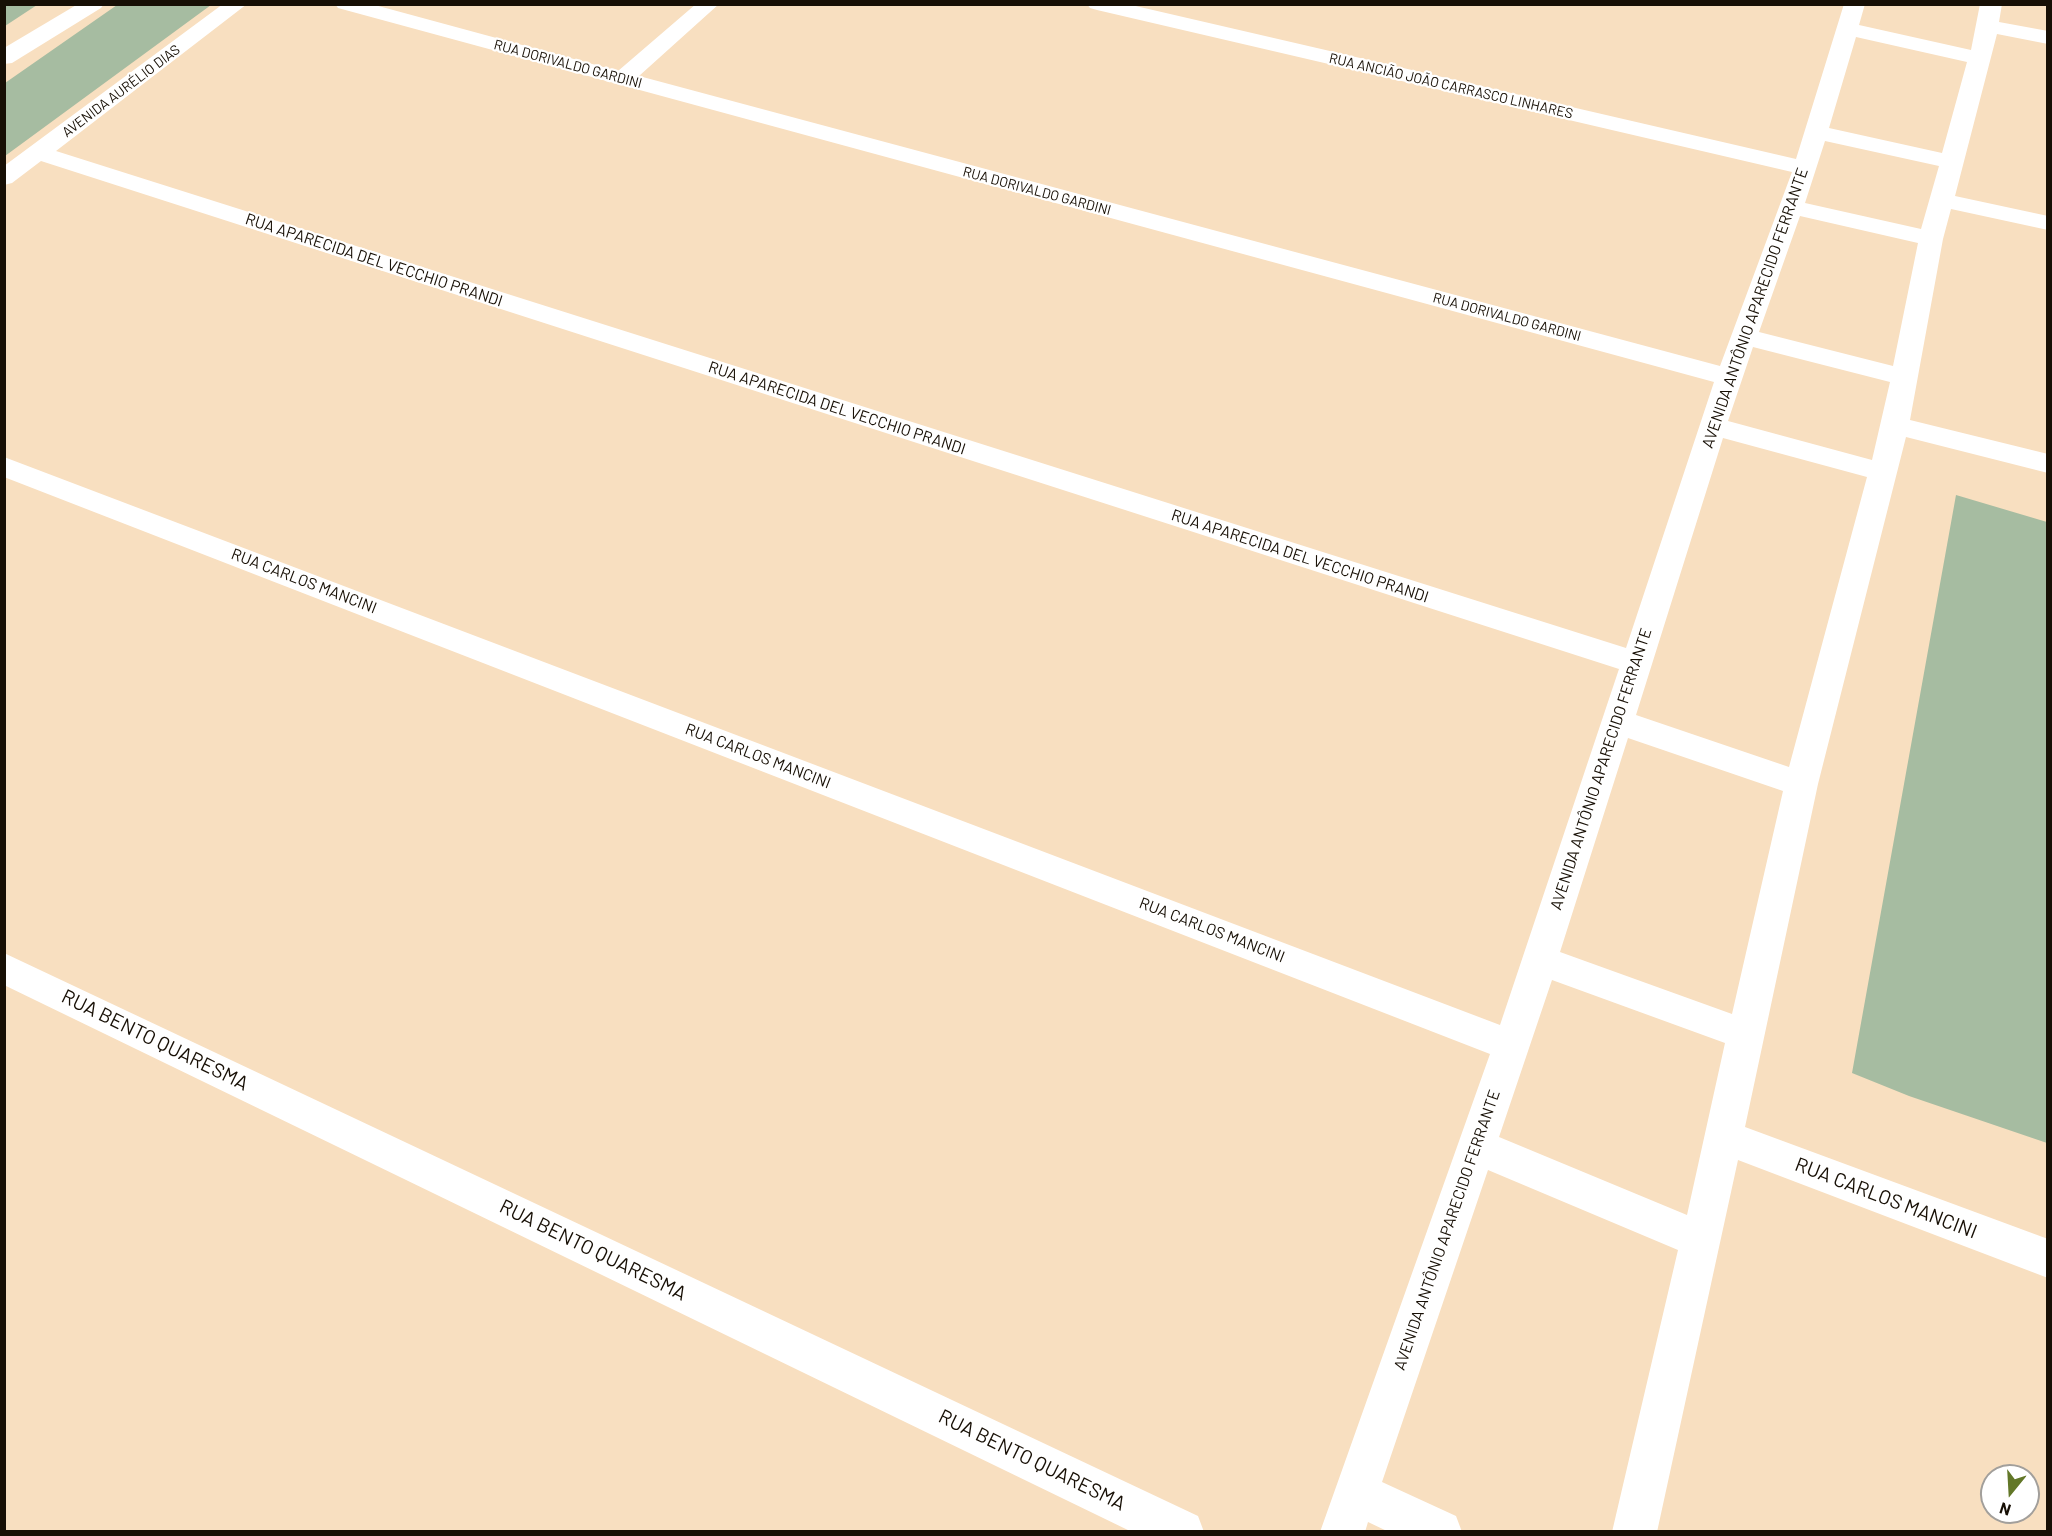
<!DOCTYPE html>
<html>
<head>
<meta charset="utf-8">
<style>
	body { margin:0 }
	#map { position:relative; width:2052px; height:1536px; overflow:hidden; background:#f8dfc0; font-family:Barlow,sans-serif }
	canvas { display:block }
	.frame { position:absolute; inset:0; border:6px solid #170f05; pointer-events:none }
	.north { position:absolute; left:1980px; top:1464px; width:60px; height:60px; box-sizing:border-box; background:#fff; border:2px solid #a29f9b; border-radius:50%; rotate:198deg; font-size:16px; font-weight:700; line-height:24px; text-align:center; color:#170f05 }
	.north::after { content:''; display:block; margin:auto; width:21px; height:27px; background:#627728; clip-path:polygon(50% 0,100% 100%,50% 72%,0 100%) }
</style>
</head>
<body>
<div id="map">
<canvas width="2052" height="1536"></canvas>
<div class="frame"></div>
<div class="north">N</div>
</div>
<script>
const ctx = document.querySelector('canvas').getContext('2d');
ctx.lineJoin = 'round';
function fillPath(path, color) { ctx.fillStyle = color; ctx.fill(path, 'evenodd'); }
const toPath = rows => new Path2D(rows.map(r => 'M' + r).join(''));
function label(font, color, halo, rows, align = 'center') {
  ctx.font = font + ' Barlow,sans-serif'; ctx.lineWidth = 4.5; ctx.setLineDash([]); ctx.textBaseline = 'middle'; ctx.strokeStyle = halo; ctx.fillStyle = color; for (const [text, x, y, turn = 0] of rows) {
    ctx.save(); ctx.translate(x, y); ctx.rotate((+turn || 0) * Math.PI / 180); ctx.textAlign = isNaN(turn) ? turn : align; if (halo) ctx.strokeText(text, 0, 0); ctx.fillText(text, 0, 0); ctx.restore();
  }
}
const green = toPath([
	[5,4,37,4,37,5,5,26],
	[117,5,211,5,5,156,5,83],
	[1956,495,2047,522,2047,1143,1909,1096,1852,1073]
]);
const minor = toPath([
	[223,4,247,4,56,151,1626,648,1714,382,338,8,335,4,371,4,618,71,696,4,719,4,639,76,1720,366,1792,172,1097,10,1090,8,1087,4,1127,4,1796,159,1844,4,1865,4,1859,25,1971,50,1980,4,2002,4,1999,22,2048,31,2048,44,1997,34,1955,196,2048,216,2048,230,1951,209,1943,239,1910,420,2048,454,2048,473,1906,437,1818,784,1745,1127,2048,1239,2048,1278,1738,1160,1657,1532,1612,1532,1678,1250,1488,1170,1382,1482,1456,1516,1462,1532,1389,1532,1368,1522,1365,1532,1320,1532,1490,1054,4,477,4,457,1500,1025,1619,669,41,161,12,183,4,185,4,166,223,4],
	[1856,37,1967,62,1942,153,1829,128,1856,37],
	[1825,141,1939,166,1921,229,1805,203,1825,141],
	[1800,216,1918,243,1893,366,1759,332,1800,216],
	[1753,347,1890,382,1872,460,1728,421,1753,347],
	[1723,438,1867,477,1789,767,1636,715,1723,438],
	[1628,738,1783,791,1732,1014,1560,952,1628,738],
	[1552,980,1725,1043,1687,1215,1499,1137,1552,980],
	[4,953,1198,1516,1204,1532,1132,1532,4,985,4,953]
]);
const highway = toPath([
	[78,4,104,4,101,8,12,63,4,64,4,48,78,4]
]);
const farStreetnames = [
	["RUA DORIVALDO GARDINI",568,64,15],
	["RUA ANCIÃO JOÃO CARRASCO LINHARES",1451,86,13],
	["AVENIDA AURÉLIO DIAS",121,91,-37],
	["RUA DORIVALDO GARDINI",1037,191,15],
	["RUA DORIVALDO GARDINI",1507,317,15]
];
const streetNames = [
	["RUA APARECIDA DEL VECCHIO PRANDI",374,260,18],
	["AVENIDA ANTÔNIO APARECIDO FERRANTE",1755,308,-71],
	["RUA APARECIDA DEL VECCHIO PRANDI",837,408,18],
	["RUA APARECIDA DEL VECCHIO PRANDI",1300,556,18],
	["RUA CARLOS MANCINI",304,581,21],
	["RUA CARLOS MANCINI",758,756,21],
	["AVENIDA ANTÔNIO APARECIDO FERRANTE",1601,769,-72],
	["RUA CARLOS MANCINI",1212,930,21],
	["AVENIDA ANTÔNIO APARECIDO FERRANTE",1447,1230,-71]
];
const nearStreetnames = [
	["RUA BENTO QUARESMA",155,1040,26],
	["RUA CARLOS MANCINI",1886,1198,21],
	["RUA BENTO QUARESMA",593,1250,26],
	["RUA BENTO QUARESMA",1032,1460,26]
];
fillPath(green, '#a6bca1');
fillPath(minor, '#fff');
fillPath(highway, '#fff');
label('14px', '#170f05', '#fff', farStreetnames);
label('16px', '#170f05', '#fff', streetNames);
label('20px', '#170f05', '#fff', nearStreetnames);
</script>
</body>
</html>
